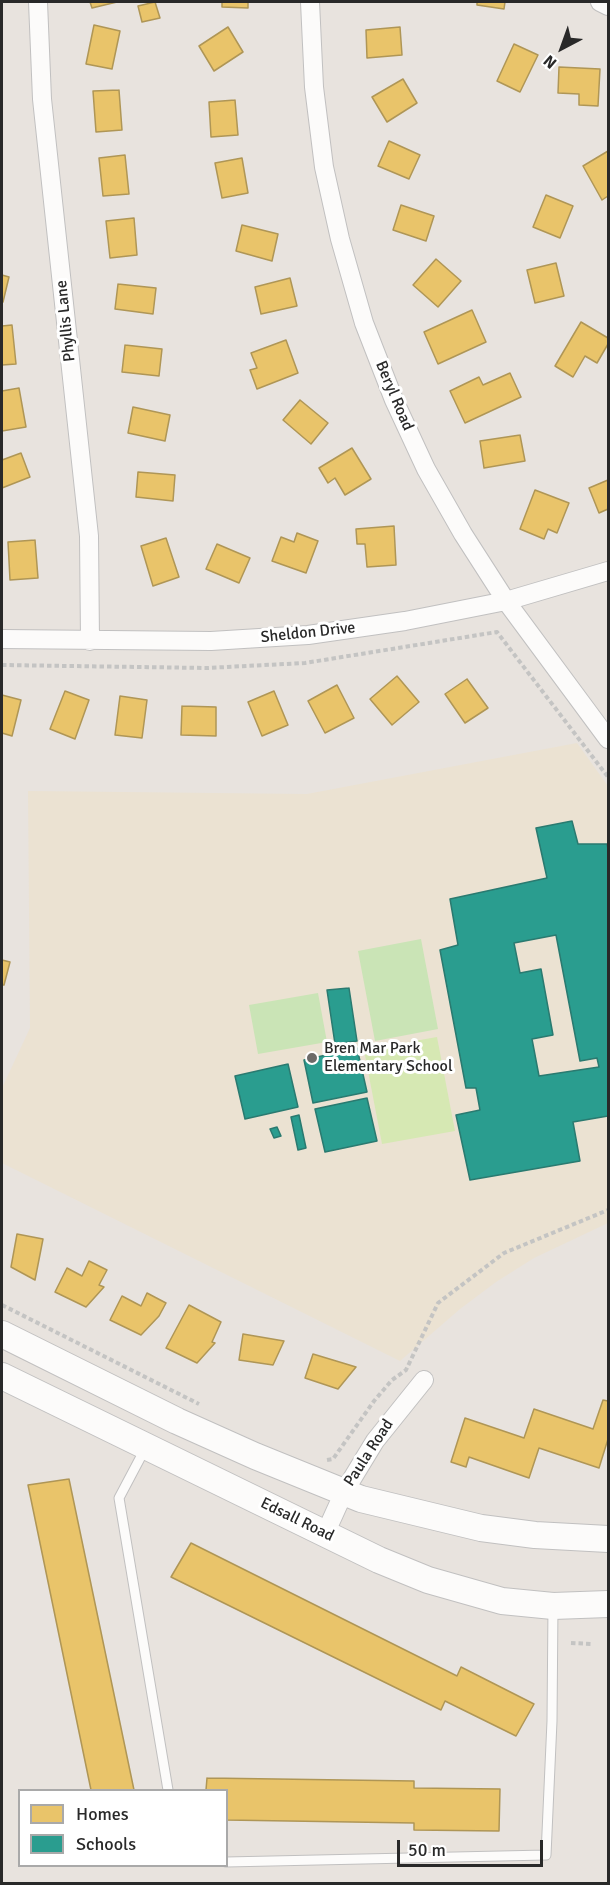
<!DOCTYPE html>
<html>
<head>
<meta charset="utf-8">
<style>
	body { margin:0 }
	#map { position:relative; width:610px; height:1885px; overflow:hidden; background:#e8e3de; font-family:Signika,sans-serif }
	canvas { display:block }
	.frame { position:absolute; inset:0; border:3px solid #292929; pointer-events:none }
	.legend { position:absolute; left:18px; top:1789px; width:210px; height:78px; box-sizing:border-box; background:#fff; border:2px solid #a9a9a9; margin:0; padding:8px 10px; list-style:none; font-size:18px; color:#292929 }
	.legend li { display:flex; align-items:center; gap:12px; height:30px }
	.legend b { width:30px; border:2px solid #a9a9a9 }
	.north { position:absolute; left:532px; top:18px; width:60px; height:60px; -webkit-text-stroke:4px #fff; paint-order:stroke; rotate:221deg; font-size:16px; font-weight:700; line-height:24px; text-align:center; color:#292929 }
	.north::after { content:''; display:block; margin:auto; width:21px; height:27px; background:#292929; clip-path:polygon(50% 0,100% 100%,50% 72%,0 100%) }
	.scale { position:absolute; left:397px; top:1840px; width:146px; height:27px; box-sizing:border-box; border:3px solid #292929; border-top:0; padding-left:8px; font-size:18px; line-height:21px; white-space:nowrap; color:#292929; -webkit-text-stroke:4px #fff; paint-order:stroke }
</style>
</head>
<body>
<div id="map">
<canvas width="610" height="1885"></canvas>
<div class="frame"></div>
<ul class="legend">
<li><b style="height:16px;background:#e9c46a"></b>Homes</li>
<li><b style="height:16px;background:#2a9d8f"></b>Schools</li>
</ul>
<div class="north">N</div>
<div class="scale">50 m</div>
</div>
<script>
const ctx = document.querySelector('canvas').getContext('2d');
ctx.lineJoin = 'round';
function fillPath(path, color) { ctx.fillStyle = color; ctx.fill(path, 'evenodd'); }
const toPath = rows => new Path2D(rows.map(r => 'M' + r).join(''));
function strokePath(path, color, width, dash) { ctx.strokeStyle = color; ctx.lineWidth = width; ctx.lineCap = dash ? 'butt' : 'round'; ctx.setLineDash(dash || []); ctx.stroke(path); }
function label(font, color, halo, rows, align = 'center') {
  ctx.font = font + ' Signika,sans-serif'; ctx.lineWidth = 6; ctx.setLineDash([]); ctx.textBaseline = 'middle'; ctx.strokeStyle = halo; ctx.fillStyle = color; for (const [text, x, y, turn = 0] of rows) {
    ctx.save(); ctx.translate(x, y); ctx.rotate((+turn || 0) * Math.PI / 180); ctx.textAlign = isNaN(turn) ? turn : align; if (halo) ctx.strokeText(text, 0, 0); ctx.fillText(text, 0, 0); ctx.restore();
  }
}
const education = toPath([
	[577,743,608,786,608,1223,534,1258,496,1282,460,1309,400,1361,2,1163,2,1088,30,1028,28,791,307,794]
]);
const green = toPath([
	[421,939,438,1029,375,1041,358,951],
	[318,993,327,1042,258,1054,249,1005]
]);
const pitch = toPath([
	[437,1037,455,1131,382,1144,364,1050]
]);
const homes = toPath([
	[90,2,117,2,92,8,90,2],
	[155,2,160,18,142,22,138,6,155,2],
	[222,2,248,2,248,8,222,7,222,2],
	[477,2,505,2,504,9,477,5,477,2],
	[94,25,120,31,112,69,86,64,94,25],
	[228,27,243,52,214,71,199,46,228,27],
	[400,27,402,55,367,58,366,30,400,27],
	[514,44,538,55,520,92,497,81,514,44],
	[559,67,600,69,598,106,579,105,579,94,558,93,559,67],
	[403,79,417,103,387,122,372,97,403,79],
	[119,90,122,130,96,132,93,91,119,90],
	[235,100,238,135,211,137,209,102,235,100],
	[389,141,420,155,409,179,378,166,389,141],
	[608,151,608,196,602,200,583,166,608,151],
	[125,155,129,194,103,196,99,158,125,155],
	[242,158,248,193,222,198,215,163,242,158],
	[546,195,573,206,560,238,533,227,546,195],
	[401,205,434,216,426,241,393,230,401,205],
	[134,218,137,255,110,258,106,221,134,218],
	[242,225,278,234,272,261,236,251,242,225],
	[436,259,461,281,438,307,413,285,436,259],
	[556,263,564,296,535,303,527,270,556,263],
	[2,275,9,277,3,302,2,302,2,275],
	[290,278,297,306,261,314,255,287,290,278],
	[118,284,156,288,153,314,115,309,118,284],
	[472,310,486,342,438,364,424,332,472,310],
	[581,322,608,338,608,344,597,363,585,356,573,377,555,366,581,322],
	[12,325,16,364,2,365,2,326,12,325],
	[286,340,298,373,257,389,250,370,257,368,251,353,286,340],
	[125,345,162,349,159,376,122,372,125,345],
	[510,373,521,397,465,423,450,391,479,377,483,385,510,373],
	[19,388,26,427,2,431,2,391,19,388],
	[300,400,328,423,311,444,283,420,300,400],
	[133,407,170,415,165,441,128,433,133,407],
	[520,435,525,461,484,468,480,441,520,435],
	[352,448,371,479,345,495,335,478,328,483,319,468,352,448],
	[21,453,30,477,2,488,2,460,21,453],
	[138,472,175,475,173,501,136,497,138,472],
	[608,480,608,509,599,513,589,488,608,480],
	[535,490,569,503,557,533,548,529,544,539,520,529,535,490],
	[394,526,396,565,367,567,365,544,357,544,356,529,394,526],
	[297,533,318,541,306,573,272,561,281,537,294,542,297,533],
	[166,538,179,577,153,586,141,546,166,538],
	[35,540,38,578,10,580,8,542,35,540],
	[217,544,250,558,239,583,206,569,217,544],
	[397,676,419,702,392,725,370,699,397,676],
	[467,679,488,708,465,723,445,694,467,679],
	[337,685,354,718,325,733,308,701,337,685],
	[65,691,89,700,75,739,50,729,65,691],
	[274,691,288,725,262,736,248,702,274,691],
	[2,695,21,700,12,736,2,733,2,695],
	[120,696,147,700,142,738,115,735,120,696],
	[182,706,216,707,216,736,181,735,182,706],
	[2,960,10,962,4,985,2,985,2,960],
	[17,1234,43,1239,35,1280,11,1267,17,1234],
	[89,1261,107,1270,99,1285,104,1287,86,1307,55,1292,67,1268,82,1276,89,1261],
	[147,1293,166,1303,159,1316,141,1335,110,1320,122,1296,141,1306,147,1293],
	[189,1305,221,1322,212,1342,215,1343,197,1363,166,1348,189,1305],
	[243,1334,284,1341,273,1365,239,1360,243,1334],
	[313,1354,356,1367,338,1389,305,1378,313,1354],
	[603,1400,608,1401,608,1439,599,1468,539,1448,529,1478,469,1457,466,1467,451,1462,465,1418,524,1438,534,1409,593,1429,603,1400],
	[69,1479,134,1790,91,1790,28,1485,69,1479],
	[191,1543,457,1676,461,1667,534,1704,516,1736,445,1701,441,1710,171,1577,191,1543],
	[207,1778,414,1781,414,1788,500,1789,499,1831,414,1830,414,1823,226,1820,226,1790,206,1790,207,1778]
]);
const schools = toPath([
	[572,821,578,844,607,844,608,849,608,1116,573,1122,580,1161,470,1180,456,1115,480,1110,476,1088,466,1088,440,950,458,945,450,899,547,878,536,828,572,821],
	[556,935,580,1061,597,1058,599,1067,539,1076,532,1039,553,1035,541,969,520,973,514,943,556,935],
	[349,988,357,1041,335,1044,327,990,349,988],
	[357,1048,367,1092,313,1103,304,1060,357,1048],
	[288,1064,298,1107,245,1119,235,1076,288,1064],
	[367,1098,377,1141,325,1152,315,1109,367,1098],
	[299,1115,306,1148,298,1150,291,1117,299,1115],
	[277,1127,281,1136,274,1138,270,1129,277,1127]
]);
const path = toPath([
	[2,665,207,668,305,663,497,632,608,777],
	[2,1305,199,1404],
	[327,1460,333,1459,374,1401,392,1380,406,1370,438,1303,504,1253,608,1210],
	[571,1643,592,1644]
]);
const service = toPath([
	[146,1447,119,1498,168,1790],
	[226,1862,546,1855,552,1721,553,1606]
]);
const minor = toPath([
	[38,2,42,99,89,536,90,641],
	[310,2,314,87,324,167,340,239,364,323,394,400,426,469,463,534,506,601,608,739],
	[600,2,608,6],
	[2,639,211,641,308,635,405,621,506,601,608,571],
	[325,1534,344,1492,375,1441,424,1380]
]);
const secondary = toPath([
	[2,1334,177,1421,255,1456,361,1499,481,1528,535,1535,608,1539],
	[2,1376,379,1560,428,1580,502,1601,553,1606,608,1604]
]);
const markers = [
	[312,1058,6,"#6c6a68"]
];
const streetNames = [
	["Phyllis Lane",66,321,-96],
	["Beryl Road",394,396,67],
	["Sheldon Drive",308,633,-6],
	["Paula Road",369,1453,-57],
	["Edsall Road",297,1520,26]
];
const poiNames = [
	["Bren Mar Park",324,1049],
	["Elementary School",324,1067]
];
fillPath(education, '#ebe2d2');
fillPath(green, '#cae4b6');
fillPath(pitch, '#d6e8b3');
fillPath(homes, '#e9c46a');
strokePath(homes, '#af9656', 1.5);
fillPath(schools, '#2a9d8f');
strokePath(schools, '#2a7a70', 1.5);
strokePath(service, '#c1c0c0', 11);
strokePath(minor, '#c1c0c0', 20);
strokePath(secondary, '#c1c0c0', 28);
strokePath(path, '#c4c4c3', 4, [4.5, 3]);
strokePath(service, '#fcfbfa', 9);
strokePath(minor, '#fcfbfa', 18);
strokePath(secondary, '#fcfbfa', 26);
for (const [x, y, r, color] of markers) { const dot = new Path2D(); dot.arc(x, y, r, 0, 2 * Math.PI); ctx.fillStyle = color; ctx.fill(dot); strokePath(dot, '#fff', 2); }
label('16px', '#292929', '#fff', streetNames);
label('16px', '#292929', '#fff', poiNames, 'left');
</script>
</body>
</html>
